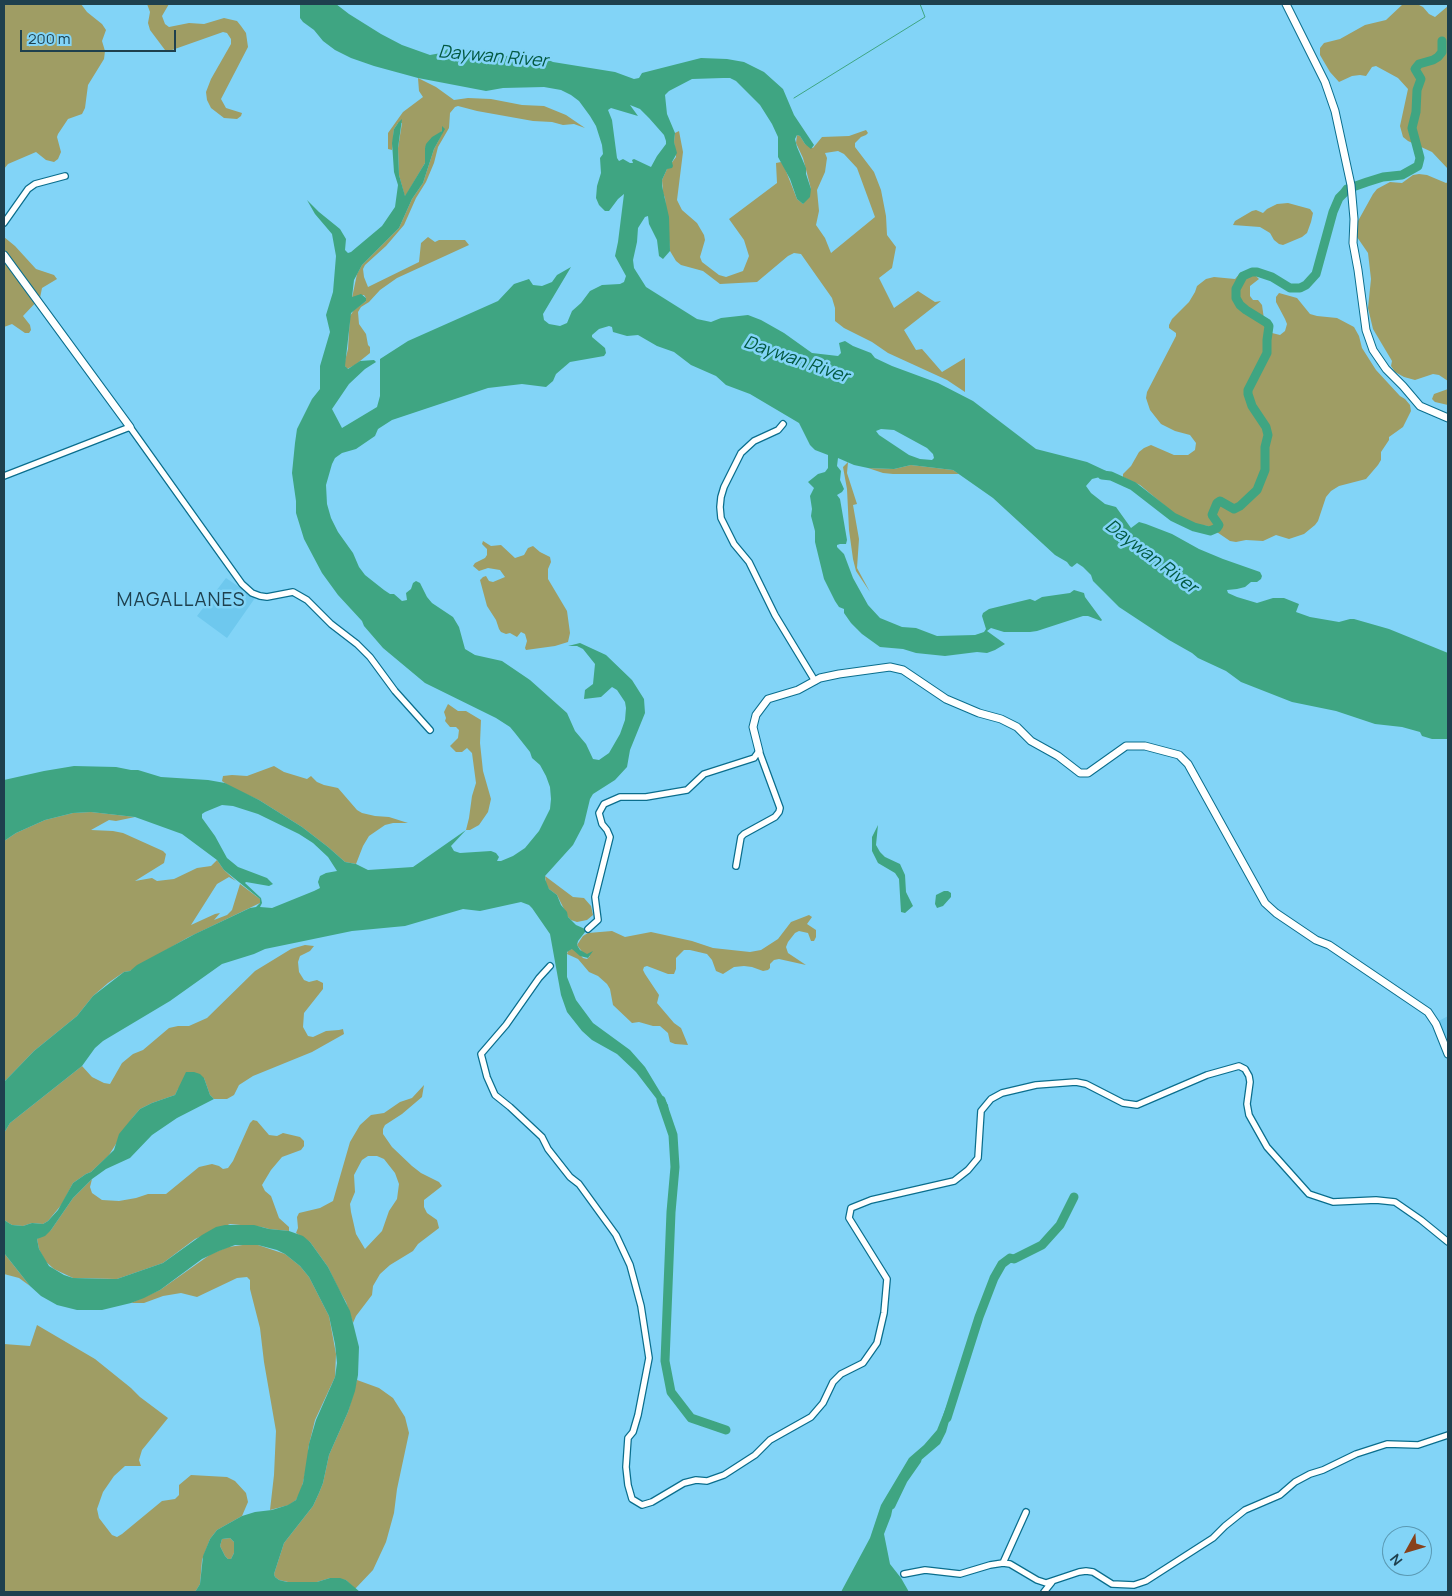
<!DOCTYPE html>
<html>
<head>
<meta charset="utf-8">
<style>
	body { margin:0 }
	#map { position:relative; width:1452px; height:1596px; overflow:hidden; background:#82d4f7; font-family:Manrope,sans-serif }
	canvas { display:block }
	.frame { position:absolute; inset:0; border:5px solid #1e404e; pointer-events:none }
	.north { position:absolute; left:1382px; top:1526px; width:50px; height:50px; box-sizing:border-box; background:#82d4f7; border:1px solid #5a99b3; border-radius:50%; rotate:231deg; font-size:14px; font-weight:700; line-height:20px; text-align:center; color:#1e404e }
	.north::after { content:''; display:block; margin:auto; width:18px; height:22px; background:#88421b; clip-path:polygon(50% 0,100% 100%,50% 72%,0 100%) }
	.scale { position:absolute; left:20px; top:30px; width:156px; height:22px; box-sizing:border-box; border:2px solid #1e404e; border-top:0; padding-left:6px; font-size:15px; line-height:18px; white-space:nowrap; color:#1e404e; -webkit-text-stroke:4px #82d4f7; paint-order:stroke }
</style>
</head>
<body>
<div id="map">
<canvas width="1452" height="1596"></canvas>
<div class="frame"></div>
<div class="north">N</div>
<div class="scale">200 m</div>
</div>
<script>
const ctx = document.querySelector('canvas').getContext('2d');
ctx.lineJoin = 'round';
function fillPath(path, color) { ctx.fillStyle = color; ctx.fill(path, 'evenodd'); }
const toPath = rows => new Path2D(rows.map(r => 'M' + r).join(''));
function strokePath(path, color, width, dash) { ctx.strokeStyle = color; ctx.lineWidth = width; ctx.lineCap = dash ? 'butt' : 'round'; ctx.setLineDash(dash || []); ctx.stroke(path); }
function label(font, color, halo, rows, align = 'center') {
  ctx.font = font + ' Manrope,sans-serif'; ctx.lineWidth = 5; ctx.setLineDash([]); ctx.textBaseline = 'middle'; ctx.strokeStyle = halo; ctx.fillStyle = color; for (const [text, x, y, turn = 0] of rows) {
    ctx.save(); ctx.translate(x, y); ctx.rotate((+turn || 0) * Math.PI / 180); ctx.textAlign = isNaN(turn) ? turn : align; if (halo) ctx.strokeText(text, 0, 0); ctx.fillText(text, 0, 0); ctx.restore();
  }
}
const built = toPath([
	[226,578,255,598,227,638,197,616],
	[1448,1016,1448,1054,1435,1023]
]);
const green = toPath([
	[4,4,81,4,87,12,102,24,106,30,102,41,105,51,104,59,88,85,85,108,82,114,68,119,58,134,57,137,61,152,58,159,54,162,46,160,36,152,8,164,4,169],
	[147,4,169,4,162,16,165,24,169,27,189,23,204,24,224,18,237,21,241,26,246,33,248,47,221,99,226,108,242,113,241,116,237,119,224,118,211,108,207,100,206,92,211,79,231,44,231,39,227,33,223,32,172,50,165,50,150,30,148,23,150,12],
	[1403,4,1417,4,1423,7,1429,14,1435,17,1448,6,1448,169,1432,152,1408,141,1403,137,1400,126,1408,89,1398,78,1376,66,1372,67,1366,76,1360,75,1352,76,1339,82,1330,72,1320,55,1320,48,1324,43,1340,39,1365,25,1386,20],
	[418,78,436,87,454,100,468,98,491,99,522,105,544,106,566,115,585,128,574,124,563,125,552,122,533,121,477,111,458,106,455,107,450,113,449,128,438,147,434,163,426,182,416,198,404,225,386,246,365,265,363,269,364,277,368,287,419,262,421,243,428,237,435,242,439,240,465,240,469,245,397,278,380,290,369,302,361,307,358,312,359,324,366,334,368,345,370,347,370,353,355,365,347,369,345,366,345,361,348,349,350,316,354,310,366,301,366,298,364,295,352,298,357,274,362,265,399,228,412,199,423,183,434,149,442,134,442,127,442,131,425,148,425,163,405,197,399,175,398,148,402,123,398,123,394,129,392,150,388,149,388,133,403,112,423,97,419,91],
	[866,130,868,133,866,135,861,137,855,143,855,147,874,172,881,190,886,216,887,235,896,247,892,268,879,278,894,308,918,291,935,302,941,301,904,330,916,350,922,349,942,372,965,358,965,392,947,380,888,353,872,342,844,328,835,321,835,308,832,298,801,254,794,253,788,256,757,282,720,284,703,271,681,265,676,261,670,251,665,198,663,193,662,180,667,169,676,157,674,142,675,133,679,131,683,152,677,200,682,210,697,223,704,235,705,240,700,257,702,262,719,275,726,277,743,271,749,256,744,240,729,219,777,183,776,163,781,162,784,166,797,199,803,204,811,189,803,158,796,143,797,135,800,136,805,144,813,148,822,137,849,136],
	[838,151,844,154,857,168,875,217,831,253,825,238,816,225,819,211,817,190,825,172,827,158,825,153],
	[1419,174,1427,175,1446,183,1448,182,1448,381,1439,375,1433,374,1415,380,1404,377,1395,372,1391,366,1392,361,1373,329,1368,308,1371,279,1368,253,1357,237,1358,221,1373,194,1377,189,1390,182,1402,183,1413,175],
	[1288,203,1310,209,1313,213,1311,222,1307,233,1302,237,1283,245,1279,244,1274,240,1270,233,1260,227,1233,225,1235,221,1252,211,1256,210,1263,213,1267,209,1277,204],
	[4,237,15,246,36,269,54,275,57,279,42,288,40,298,23,316,30,325,31,330,29,333,25,333,12,324,4,327],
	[1241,272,1249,276,1256,276,1259,279,1250,286,1250,296,1253,300,1258,300,1262,305,1265,326,1272,333,1280,335,1285,331,1287,324,1285,319,1276,302,1276,297,1279,293,1297,298,1310,314,1317,316,1337,318,1354,327,1359,336,1362,348,1376,370,1400,396,1405,399,1410,405,1411,411,1403,427,1389,437,1389,440,1381,452,1381,460,1378,465,1366,479,1339,486,1331,491,1326,497,1318,521,1315,525,1304,534,1289,539,1276,535,1263,541,1246,540,1236,542,1230,541,1208,526,1194,524,1176,515,1140,485,1123,477,1123,474,1131,466,1139,452,1144,448,1151,445,1174,455,1188,455,1195,450,1196,443,1190,435,1175,431,1161,424,1150,410,1146,398,1147,392,1176,336,1176,333,1169,328,1169,325,1172,319,1189,302,1195,292,1197,286,1206,279,1214,277,1235,279],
	[1448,389,1448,405,1435,402,1432,399,1434,394],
	[848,462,847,473,857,504,853,505,859,539,857,568,870,592,856,571,853,559,849,530,847,489,843,467],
	[911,465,953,470,959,474,893,474,883,473,868,468,894,469],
	[483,541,491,546,501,545,515,558,524,555,528,548,533,546,540,552,550,557,551,562,548,569,548,579,567,611,570,633,568,642,555,646,526,650,525,648,527,641,525,634,521,632,517,637,510,633,506,634,501,632,499,629,496,620,487,606,480,580,483,577,486,576,489,581,493,582,505,577,500,570,488,568,479,571,473,566,475,563,485,558,487,555,487,549,482,544],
	[448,704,458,711,466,711,481,720,480,743,483,771,491,799,488,812,479,825,470,830,466,830,469,818,472,796,476,783,472,753,467,748,462,752,456,752,450,746,458,738,459,730,456,727,450,727,445,721,446,718,444,712],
	[274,766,284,772,307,779,311,776,317,782,324,785,338,788,357,810,362,813,375,816,389,817,408,823,393,823,385,825,369,836,363,846,356,864,345,862,328,847,302,827,259,800,232,788,222,781,223,776,232,775,247,776],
	[91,812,135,817,116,821,109,820,91,830,113,831,123,833,163,851,166,854,164,863,135,881,152,878,157,881,174,879,197,868,211,866,217,860,224,870,236,881,229,877,217,884,191,925,215,914,220,913,214,920,227,915,232,910,240,884,260,899,260,903,187,938,130,971,124,972,108,983,93,996,77,1016,34,1051,4,1082,4,841,16,833,45,820,73,813],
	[545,876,573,897,584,898,591,906,593,915,587,920,577,922,571,920,568,917,557,895,549,889,546,884],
	[809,915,812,917,807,924,816,930,816,937,814,941,811,941,808,933,799,931,795,933,788,942,786,947,788,953,806,965,779,959,774,960,770,964,770,968,768,970,763,971,752,967,744,966,734,967,723,974,716,971,712,960,707,954,690,950,684,950,676,958,676,969,674,974,668,974,647,966,644,967,643,970,645,974,659,995,657,1003,674,1023,681,1028,688,1045,675,1044,670,1042,668,1033,660,1026,653,1026,639,1022,632,1023,613,1005,610,989,607,984,598,976,589,972,578,959,567,954,568,951,574,948,583,958,587,959,590,956,583,953,577,945,583,936,588,933,612,931,625,937,651,932,692,941,713,948,750,952,761,950,778,939,791,922],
	[305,945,314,946,310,951,300,956,298,962,299,972,304,980,309,982,317,980,323,983,323,989,304,1013,303,1027,308,1036,313,1037,326,1031,339,1030,343,1029,344,1034,312,1052,253,1076,239,1085,234,1095,227,1099,214,1099,210,1095,204,1078,178,1089,175,1095,152,1103,140,1109,133,1117,109,1155,91,1172,86,1174,73,1183,62,1204,48,1221,43,1224,32,1223,23,1226,12,1225,4,1220,4,1133,10,1123,82,1066,92,1077,104,1083,110,1084,122,1063,133,1054,143,1050,169,1028,178,1026,189,1026,207,1018,255,971,291,949],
	[424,1085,422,1097,402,1114,385,1125,383,1129,383,1134,392,1147,412,1166,421,1173,439,1182,442,1186,424,1200,424,1207,427,1213,437,1220,439,1228,418,1244,413,1251,390,1265,380,1274,373,1286,372,1295,356,1316,353,1323,346,1302,338,1288,328,1267,310,1242,296,1233,298,1228,297,1217,299,1213,320,1208,333,1201,350,1142,360,1125,371,1115,384,1113,400,1102,412,1098],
	[368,1156,377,1156,384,1159,395,1173,399,1184,397,1199,389,1211,382,1231,365,1249,356,1234,351,1212,350,1204,355,1192,354,1175,362,1160],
	[253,1120,257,1121,269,1135,277,1136,283,1133,300,1137,304,1141,304,1146,301,1150,282,1157,271,1170,262,1185,265,1191,271,1196,279,1218,289,1227,289,1231,269,1229,262,1227,230,1224,195,1239,163,1263,117,1279,73,1278,54,1269,45,1261,39,1249,37,1239,51,1230,73,1198,92,1179,90,1187,92,1193,102,1200,119,1201,136,1198,148,1194,166,1194,199,1167,212,1164,219,1166,223,1169,228,1168,233,1161,250,1123],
	[250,1244,258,1245,285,1254,300,1266,309,1277,329,1316,336,1354,335,1377,315,1420,308,1449,308,1461,301,1491,296,1500,289,1505,270,1510,274,1475,276,1431,264,1362,260,1328,250,1289,250,1280,247,1277,237,1278,197,1297,181,1293,163,1296,144,1303,131,1303,160,1290,211,1254,228,1247],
	[4,1253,15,1267,30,1286,19,1278,4,1274],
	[37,1325,95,1359,131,1388,140,1397,168,1418,142,1450,139,1460,141,1466,125,1466,114,1476,103,1492,97,1509,99,1518,112,1535,117,1537,122,1534,162,1501,175,1499,179,1495,179,1485,191,1475,227,1477,235,1481,246,1493,248,1502,242,1516,217,1530,210,1539,202,1560,200,1584,195,1592,4,1592,4,1344,30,1346],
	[357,1380,379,1388,393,1398,405,1417,409,1433,397,1489,394,1513,386,1542,373,1570,355,1589,346,1580,330,1578,317,1582,288,1582,279,1580,275,1577,274,1574,284,1543,313,1506,319,1493,323,1483,329,1455,348,1412],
	[230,1538,234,1542,234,1553,231,1559,228,1559,225,1556,220,1546,222,1539]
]);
const water = toPath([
	[300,4,336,4,349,14,381,34,402,45,430,55,441,53,449,48,481,52,490,58,514,55,542,57,553,62,615,72,634,79,639,78,642,73,701,58,727,59,744,62,764,72,783,89,794,115,814,145,811,149,805,144,800,136,797,135,795,139,797,147,806,168,806,174,811,189,810,197,803,204,797,199,790,179,778,157,778,137,772,124,760,105,736,81,730,78,723,78,692,79,669,91,665,95,667,114,675,133,674,142,677,153,672,162,673,166,672,168,667,169,662,180,662,186,669,217,670,251,663,259,659,256,657,240,649,224,648,216,645,217,638,228,637,242,633,260,634,268,646,287,697,319,711,322,721,318,748,315,761,320,784,333,812,353,838,356,841,353,839,343,845,341,853,346,871,353,875,358,892,366,938,383,973,401,1036,449,1087,462,1117,476,1108,478,1100,477,1092,479,1086,486,1091,493,1105,504,1116,507,1131,528,1139,522,1146,524,1172,534,1199,549,1223,559,1260,572,1262,576,1261,579,1257,582,1251,582,1245,587,1237,589,1227,590,1228,593,1237,597,1257,603,1273,598,1284,598,1299,604,1296,612,1310,617,1339,622,1350,619,1354,619,1389,629,1448,653,1448,739,1432,739,1422,736,1420,732,1402,727,1375,724,1336,711,1292,702,1241,682,1226,671,1198,658,1192,653,1169,640,1119,607,1093,581,1091,575,1083,567,1077,563,1072,567,1070,566,1067,562,1055,555,993,498,953,470,911,465,894,469,868,468,854,465,838,458,837,466,841,471,840,480,844,489,842,492,837,495,840,499,847,540,846,544,840,544,837,545,837,547,844,554,853,578,868,605,880,618,902,627,916,628,937,636,975,635,984,632,986,629,982,616,983,613,989,609,1030,599,1035,601,1042,597,1070,593,1074,590,1084,593,1085,597,1102,620,1101,621,1088,616,1083,616,1037,631,1030,632,1004,632,991,628,987,631,1005,644,995,650,987,653,977,652,945,656,916,653,903,649,880,647,862,634,851,623,844,613,844,609,839,607,835,601,824,579,815,542,815,531,811,516,812,509,810,496,814,488,808,482,818,474,825,472,828,468,828,455,815,450,810,445,799,423,750,394,726,385,716,376,691,365,674,352,657,346,638,335,627,336,613,332,612,327,609,326,599,329,592,335,592,337,605,348,606,353,604,356,570,362,556,374,553,381,546,387,522,384,488,388,392,420,378,429,375,436,356,449,342,453,335,458,332,464,326,485,327,504,331,518,338,532,353,553,359,567,365,575,384,590,390,594,394,594,402,601,407,600,406,593,411,589,413,583,416,581,420,583,427,597,432,603,453,617,459,627,465,649,475,655,502,661,530,680,567,713,575,731,586,744,593,759,599,760,609,753,620,734,625,720,626,708,625,702,617,690,612,687,601,697,584,699,585,690,593,684,595,664,583,649,577,646,568,646,580,643,606,655,632,680,644,699,645,713,630,750,627,767,615,780,593,794,590,799,584,824,573,845,545,876,545,879,549,889,557,895,561,905,567,912,568,917,576,925,585,929,585,932,578,941,577,945,580,950,587,954,593,951,588,958,580,956,572,949,567,952,567,977,576,1000,593,1023,630,1050,645,1067,668,1105,670,1120,659,1102,636,1072,617,1054,592,1040,582,1031,567,1012,561,995,550,934,532,908,529,905,521,902,480,911,463,909,405,926,352,931,299,942,265,949,254,954,222,964,170,1001,103,1041,95,1048,82,1066,10,1123,4,1133,4,1082,34,1051,77,1016,93,996,124,972,130,971,137,965,195,934,250,908,256,907,260,903,260,899,224,870,217,860,182,834,135,817,91,812,73,813,45,820,16,833,4,841,4,780,44,771,74,766,116,767,131,770,138,770,161,777,208,780,225,783,259,800,302,827,328,847,345,862,356,864,368,870,413,867,466,830,451,846,454,851,460,853,491,851,496,853,499,857,497,861,501,861,513,856,525,848,539,831,550,809,551,799,550,787,546,776,540,765,532,758,530,752,515,733,510,727,496,718,425,683,383,648,364,626,362,621,338,595,322,573,304,539,296,513,296,501,292,473,295,443,297,429,312,399,320,389,320,366,330,332,326,315,333,292,336,256,332,234,315,214,307,200,319,212,340,229,346,239,345,250,348,253,351,252,382,226,395,207,398,185,394,172,392,143,394,129,398,123,402,119,398,148,399,175,405,196,425,163,425,148,426,144,432,137,442,131,442,126,445,129,434,149,423,183,412,199,399,228,362,265,354,280,352,297,361,294,366,298,366,301,351,313,345,366,348,369,360,361,374,360,376,362,365,369,349,384,332,409,342,428,377,407,380,396,380,359,408,341,498,301,514,284,529,279,533,285,542,286,552,282,557,275,571,267,543,314,544,320,549,324,560,326,567,323,572,311,581,303,590,291,602,285,620,284,624,282,626,276,615,256,618,242,624,194,618,199,609,211,605,211,599,205,596,198,597,186,601,173,600,158,603,154,602,145,596,126,590,116,579,101,571,95,561,90,544,87,503,88,486,91,418,78,374,66,351,58,335,50,323,41,314,30,303,22,300,18],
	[630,105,640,109,649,118,664,135,666,141,666,144,657,156,651,167,634,159,632,160,633,163,630,163,623,159,619,161,617,158,612,120,608,110,611,108,638,116],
	[881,429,894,430,927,448,933,454,934,458,932,460,920,459,909,455,879,435,876,431],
	[222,805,233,806,258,814,299,834,313,843,328,857,337,871,326,873,320,876,318,882,320,888,314,891,272,908,260,907,262,903,261,898,245,883,246,882,269,886,273,884,267,878,238,867,227,858,215,836,202,818,202,814,205,812],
	[878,825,876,845,880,852,885,857,900,864,905,875,906,892,913,906,905,913,901,912,899,879,895,873,878,863,872,851,872,837],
	[944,891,948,891,951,893,951,897,943,906,937,908,935,904,936,895],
	[186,1072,194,1072,200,1074,204,1078,210,1095,214,1099,177,1118,152,1135,130,1158,106,1169,92,1179,73,1198,51,1230,45,1236,37,1239,39,1249,49,1266,64,1275,73,1278,108,1279,117,1279,163,1263,202,1235,216,1227,225,1225,254,1225,269,1229,289,1231,303,1236,310,1242,328,1267,350,1311,359,1347,358,1375,355,1391,348,1412,329,1455,323,1483,319,1493,313,1506,284,1543,274,1574,275,1577,279,1580,287,1582,317,1582,330,1578,340,1578,346,1580,360,1592,195,1592,200,1584,203,1556,210,1539,217,1530,242,1516,255,1512,272,1510,288,1505,296,1500,303,1483,309,1444,316,1420,335,1377,337,1363,335,1344,329,1316,309,1277,300,1266,285,1254,277,1250,258,1245,235,1245,219,1251,202,1259,160,1290,144,1298,131,1303,102,1310,77,1310,57,1305,41,1296,30,1286,4,1253,4,1220,12,1225,23,1226,32,1223,43,1224,48,1221,58,1210,73,1183,86,1174,91,1172,114,1150,119,1134,133,1117,140,1109,152,1103,175,1095],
	[230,1538,234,1542,234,1553,231,1559,228,1559,225,1556,220,1546,222,1539],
	[949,1400,952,1410,946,1432,940,1444,907,1472,902,1479,895,1497,891,1516,884,1534,890,1564,901,1578,909,1592,841,1592,870,1538,881,1505,909,1458,924,1445,937,1430]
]);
const stream = toPath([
	[794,98,925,17,920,4]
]);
const river = toPath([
	[1102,475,1111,476,1133,486,1173,517,1194,527,1210,531,1217,528,1219,525,1212,515,1217,503,1220,501,1234,509,1240,506,1257,490,1265,470,1265,447,1268,435,1266,427,1252,406,1248,394,1248,390,1267,353,1267,340,1269,326,1267,323,1246,310,1240,305,1236,298,1236,289,1243,276,1252,272,1257,272,1272,277,1290,288,1300,288,1306,285,1316,274,1333,212,1339,198,1344,193,1347,189,1367,182,1383,177,1402,175,1418,166,1420,158,1412,128,1416,112,1417,90,1421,79,1415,69,1419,64,1433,60,1438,57,1442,52,1442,41],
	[661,1100,673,1135,675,1167,671,1212,665,1361,671,1392,691,1418,726,1430],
	[947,1418,979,1317,994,1278,1002,1264,1010,1258,1014,1259,1042,1245,1060,1225,1074,1197],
	[891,1505,903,1480,917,1460]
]);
const minor = toPath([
	[4,223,28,189,35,184,65,176],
	[783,424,778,430,754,441,741,453,724,487,721,497,720,507,721,518,734,544,749,562,775,615,815,681],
	[4,476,130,427,242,584,252,593,260,596,267,597,293,592,307,600,331,624,357,644,370,657,395,691,430,730],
	[736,866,741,837,744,834,775,817,779,812,780,808,759,751],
	[588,929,598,920,595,897,610,837,607,830,602,824,599,813,604,804,620,797,646,797,687,790,704,774,754,758,759,751],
	[550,966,539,978,506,1025,481,1054,487,1077,495,1095,510,1107,542,1137,548,1149,570,1177,579,1184,616,1235,630,1265,641,1306,649,1358,638,1415,633,1432,628,1438,626,1467,628,1485,632,1499,642,1505,652,1502,684,1483,696,1480,707,1481,724,1475,755,1455,770,1440,811,1417,823,1403,833,1382,841,1374,863,1363,877,1343,884,1313,887,1279,849,1218,851,1208,871,1200,954,1181,968,1170,978,1158,981,1111,991,1099,1002,1093,1036,1085,1076,1082,1086,1084,1123,1103,1137,1105,1207,1075,1239,1066,1245,1069,1249,1076,1250,1082,1247,1104,1249,1115,1267,1147,1309,1194,1333,1202,1376,1200,1395,1202,1421,1220,1448,1242],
	[1003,1563,1026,1512],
	[904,1574,925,1570,960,1574,990,1565,1003,1563,1010,1564,1037,1580,1046,1583,1079,1572,1086,1571,1093,1572,1112,1584,1134,1585,1146,1581,1213,1538,1225,1526,1245,1510,1280,1495,1295,1482,1310,1474,1323,1470,1356,1454,1387,1444,1418,1445,1448,1435],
	[1044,1592,1052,1582]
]);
const tertiary = toPath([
	[1286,4,1325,82,1335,111,1351,185,1354,219,1353,243,1358,270,1366,330,1373,350,1386,369,1403,386,1420,406,1448,418],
	[4,255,130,427],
	[759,751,753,727,756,715,768,699,798,690,820,678,839,674,890,667,903,670,946,699,979,713,1001,719,1017,727,1031,741,1058,756,1080,773,1088,773,1126,746,1145,746,1179,755,1188,764,1265,903,1276,913,1316,940,1329,945,1428,1012,1436,1024,1448,1054]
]);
const waterNames = [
	["Daywan River",493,57,5],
	["Daywan River",796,360,19],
	["Daywan River",1151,557,37]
];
const quarterNames = [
	["MAGALLANES",181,601]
];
fillPath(built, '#6ec8ee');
fillPath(green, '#9f9d64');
fillPath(water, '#3fa582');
strokePath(stream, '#3fa582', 1);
strokePath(river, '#3fa582', 9);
strokePath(minor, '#0a6e8d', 8);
strokePath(tertiary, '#0a6e8d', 9);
strokePath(minor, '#fff', 5.5);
strokePath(tertiary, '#fff', 7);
label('italic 18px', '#035941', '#82d4f7', waterNames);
ctx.letterSpacing = '1px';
label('19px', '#1e404e', '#82d4f7', quarterNames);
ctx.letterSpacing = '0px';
</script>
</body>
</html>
